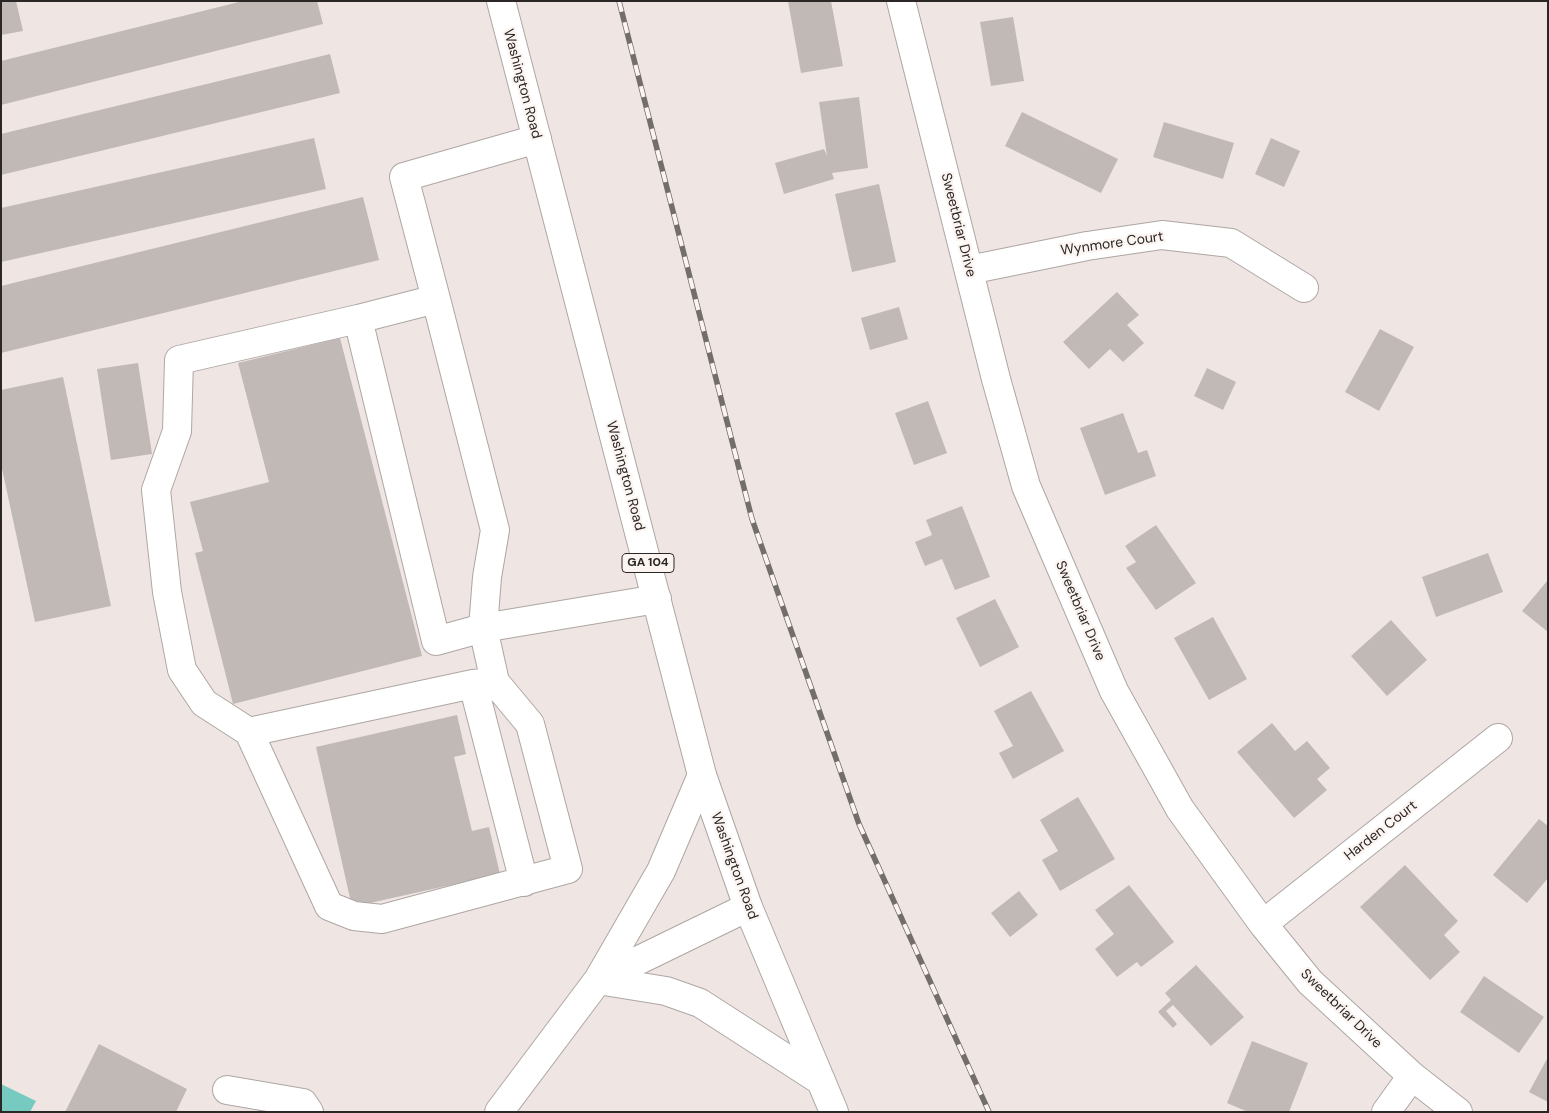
<!DOCTYPE html>
<html>
<head>
<meta charset="utf-8">
<style>
	body { margin:0 }
	#map { position:relative; width:1549px; height:1113px; overflow:hidden; background:#efe6e3; font-family:"DM Sans",sans-serif }
	canvas { display:block }
	.frame { position:absolute; inset:0; border:2px solid #2a2726; pointer-events:none }
</style>
</head>
<body>
<div id="map">
<canvas width="1549" height="1113"></canvas>
<div class="frame"></div>
</div>
<script>
const ctx = document.querySelector('canvas').getContext('2d');
ctx.lineJoin = 'round';
function fillPath(path, color) { ctx.fillStyle = color; ctx.fill(path, 'evenodd'); }
const toPath = rows => new Path2D(rows.map(r => 'M' + r).join(''));
function strokePath(path, color, width, dash) { ctx.strokeStyle = color; ctx.lineWidth = width; ctx.lineCap = dash ? 'butt' : 'round'; ctx.setLineDash(dash || []); ctx.stroke(path); }
function label(font, color, halo, rows, align = 'center') {
  ctx.font = font + ' "DM Sans",sans-serif'; ctx.lineWidth = 4.5; ctx.setLineDash([]); ctx.textBaseline = 'middle'; ctx.strokeStyle = halo; ctx.fillStyle = color; for (const [text, x, y, turn = 0] of rows) {
    ctx.save(); ctx.translate(x, y); ctx.rotate((+turn || 0) * Math.PI / 180); ctx.textAlign = isNaN(turn) ? turn : align; if (halo) ctx.strokeText(text, 0, 0); ctx.fillText(text, 0, 0); ctx.restore();
  }
}
const water = toPath([
	[1,1084,36,1101,30,1112,1,1112]
]);
const building = toPath([
	[1,1,16,1,23,31,1,35],
	[243,1,317,1,323,24,1,105,1,61],
	[788,1,831,1,843,66,801,73],
	[1013,17,1024,81,991,86,980,22],
	[330,54,340,93,1,175,1,134],
	[859,97,868,168,832,173,834,179,784,194,775,163,824,149,827,156,819,102],
	[1022,112,1118,159,1101,193,1005,146],
	[1164,122,1234,143,1223,179,1153,157],
	[314,138,326,189,1,262,1,208],
	[1271,138,1300,151,1284,187,1255,174],
	[879,184,896,262,852,272,835,194],
	[363,197,379,260,1,353,1,286],
	[1117,292,1139,315,1127,325,1144,343,1123,362,1110,349,1089,369,1063,342],
	[899,307,908,339,870,350,861,318],
	[1380,329,1414,347,1379,411,1345,392],
	[340,338,422,656,233,704,195,553,203,551,190,502,269,482,238,363],
	[138,363,152,454,111,460,97,369],
	[1207,368,1236,382,1223,410,1194,396],
	[63,377,111,606,35,622,1,464,1,390],
	[928,401,947,453,914,465,895,413],
	[1123,413,1138,453,1147,450,1156,476,1105,495,1080,428],
	[962,506,990,577,955,590,942,559,925,566,915,542,932,535,926,520],
	[1156,525,1196,583,1156,610,1126,568,1136,562,1125,546],
	[1488,553,1503,592,1436,617,1422,577],
	[1548,580,1548,632,1522,611],
	[995,599,1019,647,980,667,956,618],
	[1213,617,1247,679,1209,700,1174,638],
	[1391,620,1427,660,1387,696,1351,656],
	[1031,691,1064,751,1013,779,999,753,1013,746,994,711],
	[457,715,466,754,454,757,472,831,489,827,500,874,352,907,316,747],
	[1272,723,1295,751,1307,741,1330,768,1317,779,1327,790,1294,818,1237,752],
	[1078,797,1115,859,1060,891,1042,860,1058,851,1040,820],
	[1539,819,1548,826,1548,878,1527,903,1493,875],
	[1405,865,1458,921,1444,935,1460,952,1430,980,1360,907],
	[1129,885,1174,942,1141,967,1137,962,1117,977,1095,949,1114,934,1095,910],
	[1019,891,1038,915,1010,937,991,913],
	[1196,965,1244,1017,1211,1046,1173,1005,1166,1011,1177,1024,1173,1028,1158,1012,1171,1000,1165,993],
	[1484,976,1544,1017,1519,1053,1460,1012],
	[1252,1041,1308,1063,1289,1112,1248,1112,1227,1103],
	[99,1044,187,1089,176,1112,65,1112],
	[1548,1057,1548,1102,1529,1092]
]);
const minor = toPath([
	[901,1,996,379,1026,486,1114,691,1180,809,1263,924,1310,982,1412,1076,1458,1112],
	[969,270,1087,246,1162,235,1231,243,1304,288],
	[436,299,404,177,537,139],
	[358,319,436,299,495,530,487,577,483,628,495,682,530,724,568,869,382,919,354,916,329,906,249,732,204,703,182,670,167,592,156,490,177,431,179,360,358,319,436,641,483,628,657,599],
	[473,684,524,882],
	[249,732,473,684,495,682],
	[1263,924,1498,738],
	[598,980,666,991,700,1003,821,1081],
	[598,980,748,907],
	[227,1090,303,1103,309,1112],
	[499,1112,598,980,661,871,702,775],
	[1386,1112,1412,1076]
]);
const major = toPath([
	[501,1,702,775,748,907,834,1112]
]);
const rail = toPath([
	[619,1,752,519,859,824,989,1112]
]);
const shields = [
	[648,563,52]
];
const shieldNames = [
	["GA 104",648,563]
];
const streetNames = [
	["Washington Road",522,84,75],
	["Sweetbriar Drive",958,225,76],
	["Wynmore Court",1112,244,-8],
	["Washington Road",625,476,75],
	["Sweetbriar Drive",1080,611,67],
	["Harden Court",1381,831,-38],
	["Washington Road",734,866,70],
	["Sweetbriar Drive",1341,1009,44]
];
fillPath(water, '#77cabf');
fillPath(building, '#c1b9b6');
strokePath(minor, '#aea6a3', 30);
strokePath(major, '#aea6a3', 30);
strokePath(minor, '#fff', 28);
strokePath(major, '#fff', 28);
strokePath(rail, '#736e6c', 5.5);
strokePath(rail, '#fcf4f0', 4, [11]);
for (const [x, y, w] of shields) { const box = new Path2D(); box.roundRect(x - w / 2, y - 9.5, w, 19, 4); ctx.fillStyle = '#fcf4f0'; ctx.fill(box); strokePath(box, '#2a2726', 1); }
label('bold 12px', '#2a2726', null, shieldNames);
label('14px', '#2a2726', '#fcf4f0', streetNames);
</script>
</body>
</html>
